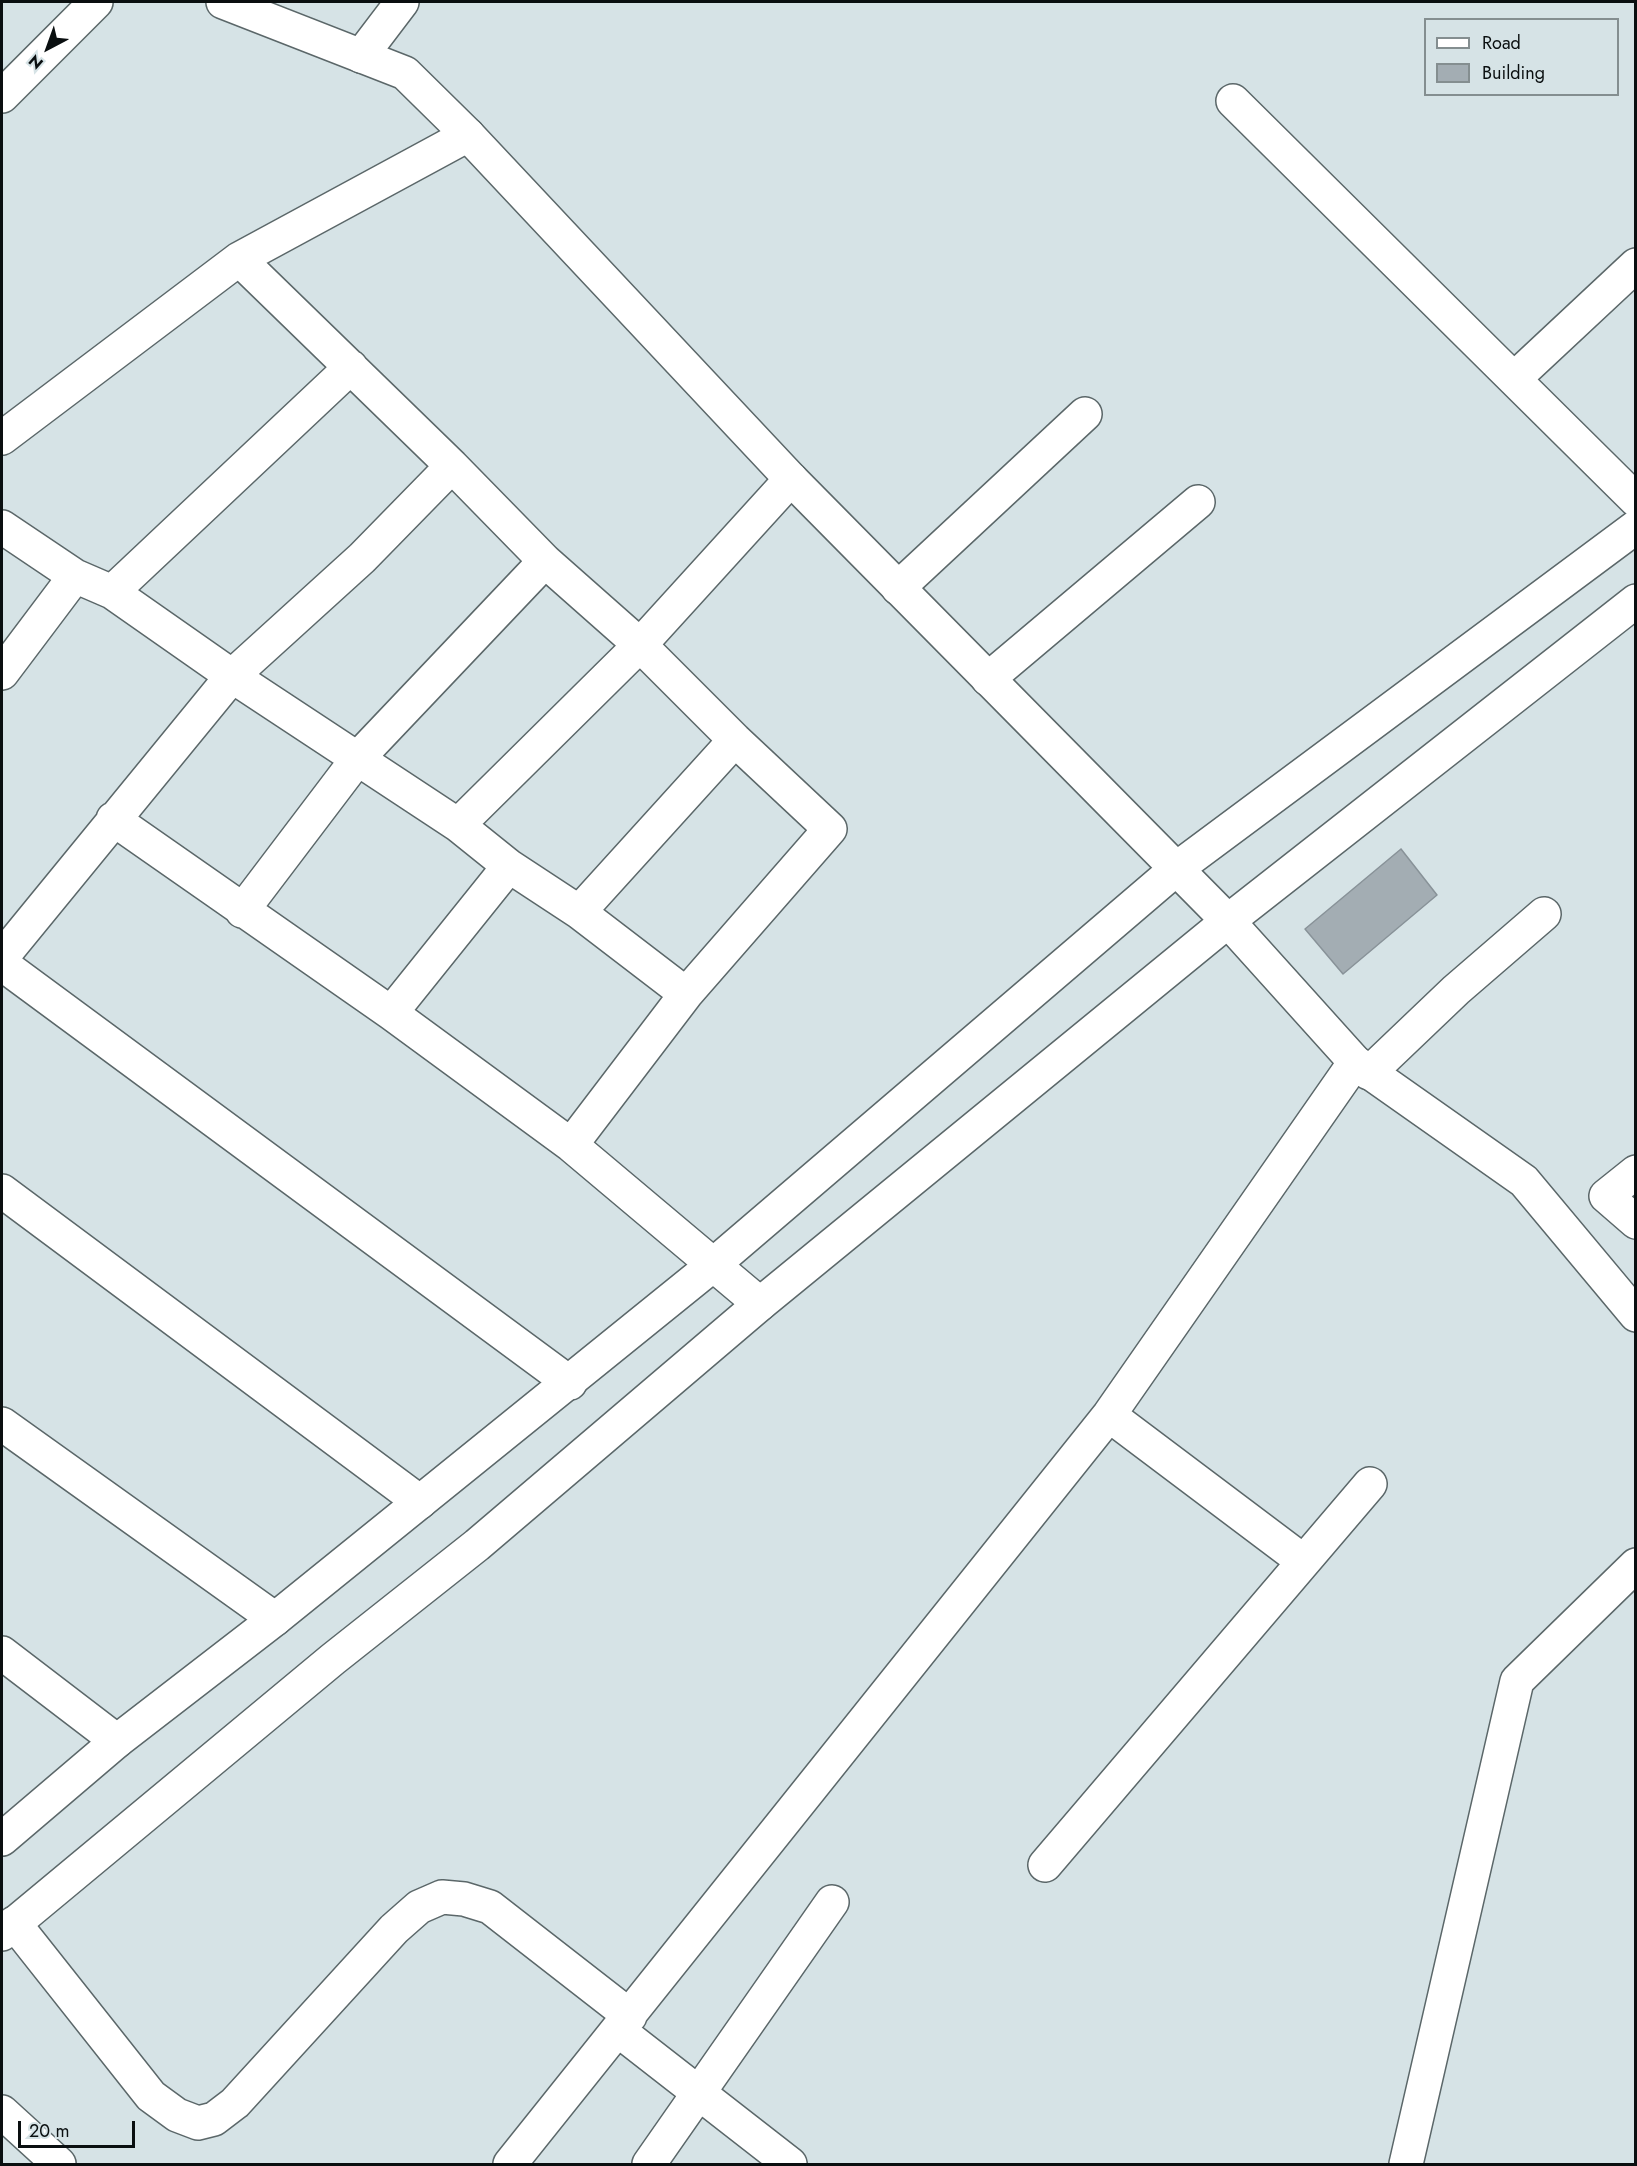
<!DOCTYPE html>
<html>
<head>
<meta charset="utf-8">
<style>
	body { margin:0 }
	#map { position:relative; width:1637px; height:2166px; overflow:hidden; background:#d6e3e6; font-family:Jost,sans-serif }
	canvas { display:block }
	.frame { position:absolute; inset:0; border:3px solid #0a0f10; pointer-events:none }
	.legend { position:absolute; left:1424px; top:18px; width:195px; height:78px; box-sizing:border-box; background:#d6e3e6; border:2px solid #848e90; margin:0; padding:8px 10px; list-style:none; font-size:18px; color:#0a0f10 }
	.legend li { display:flex; align-items:center; gap:12px; height:30px }
	.legend b { width:30px; border:2px solid #848e90 }
	.north { position:absolute; left:18px; top:18px; width:60px; height:60px; -webkit-text-stroke:4px #d6e3e6; paint-order:stroke; rotate:221deg; font-size:16px; font-weight:700; line-height:24px; text-align:center; color:#0a0f10 }
	.north::after { content:''; display:block; margin:auto; width:21px; height:27px; background:#0a0f10; clip-path:polygon(50% 0,100% 100%,50% 72%,0 100%) }
	.scale { position:absolute; left:18px; top:2121px; width:117px; height:27px; box-sizing:border-box; border:3px solid #0a0f10; border-top:0; padding-left:8px; font-size:18px; line-height:21px; white-space:nowrap; color:#0a0f10; -webkit-text-stroke:4px #d6e3e6; paint-order:stroke }
</style>
</head>
<body>
<div id="map">
<canvas width="1637" height="2166"></canvas>
<div class="frame"></div>
<ul class="legend">
<li><b style="height:8px;background:#fff"></b>Road</li>
<li><b style="height:16px;background:#a3adb3"></b>Building</li>
</ul>
<div class="north">N</div>
<div class="scale">20 m</div>
</div>
<script>
const ctx = document.querySelector('canvas').getContext('2d');
ctx.lineJoin = 'round';
function fillPath(path, color) { ctx.fillStyle = color; ctx.fill(path, 'evenodd'); }
const toPath = rows => new Path2D(rows.map(r => 'M' + r).join(''));
function strokePath(path, color, width, dash) { ctx.strokeStyle = color; ctx.lineWidth = width; ctx.lineCap = dash ? 'butt' : 'round'; ctx.setLineDash(dash || []); ctx.stroke(path); }
const building = toPath([
	[1401,849,1437,895,1343,974,1305,929,1401,849]
]);
const minor = toPath([
	[361,56,402,2],
	[2,96,96,2],
	[1233,101,1636,500],
	[239,259,452,466,545,561,640,645,735,740,830,829,686,994,571,1145],
	[1514,379,1636,265],
	[2,438,239,259,468,135],
	[2,527,75,576,112,592,232,676,458,825,509,866,579,912,686,994],
	[898,588,1085,414],
	[112,592,351,367],
	[2,673,75,576],
	[988,679,1198,502],
	[113,819,391,1013,571,1145,760,1304],
	[458,825,640,645,791,479],
	[242,911,358,758,545,561],
	[579,912,735,740],
	[2,957,232,676,362,558,452,466],
	[2,964,570,1383],
	[391,1013,509,866],
	[1369,1073,1456,990,1544,914],
	[1636,1172,1606,1196,1636,1222],
	[2,1191,420,1502],
	[1109,1415,1303,1561],
	[2,1424,275,1619],
	[2,1653,117,1741],
	[1045,1865,1370,1484],
	[14,1923,151,2096,177,2115,198,2123,214,2119,235,2103,394,1929,419,1907,442,1897,464,1899,490,1907,630,2016],
	[618,2030,790,2164],
	[2,2112,59,2164],
	[510,2164,1109,1415,1355,1062],
	[649,2164,832,1902]
]);
const tertiary = toPath([
	[223,2,405,73,468,135,791,479,1228,921,1355,1062,1524,1181,1636,1315],
	[1406,2164,1517,1681,1636,1565]
]);
const secondary = toPath([
	[2,1839,117,1741,275,1619,713,1265,1176,869,1636,527],
	[2,1934,333,1659,477,1545,760,1304,1228,921,1636,601]
]);
fillPath(building, '#a3adb3');
strokePath(building, '#889298', 1.5);
strokePath(minor, '#5b6769', 36);
strokePath(tertiary, '#5b6769', 36);
strokePath(secondary, '#5b6769', 36);
strokePath(minor, '#fff', 33);
strokePath(tertiary, '#fff', 33);
strokePath(secondary, '#fff', 33);
</script>
</body>
</html>
